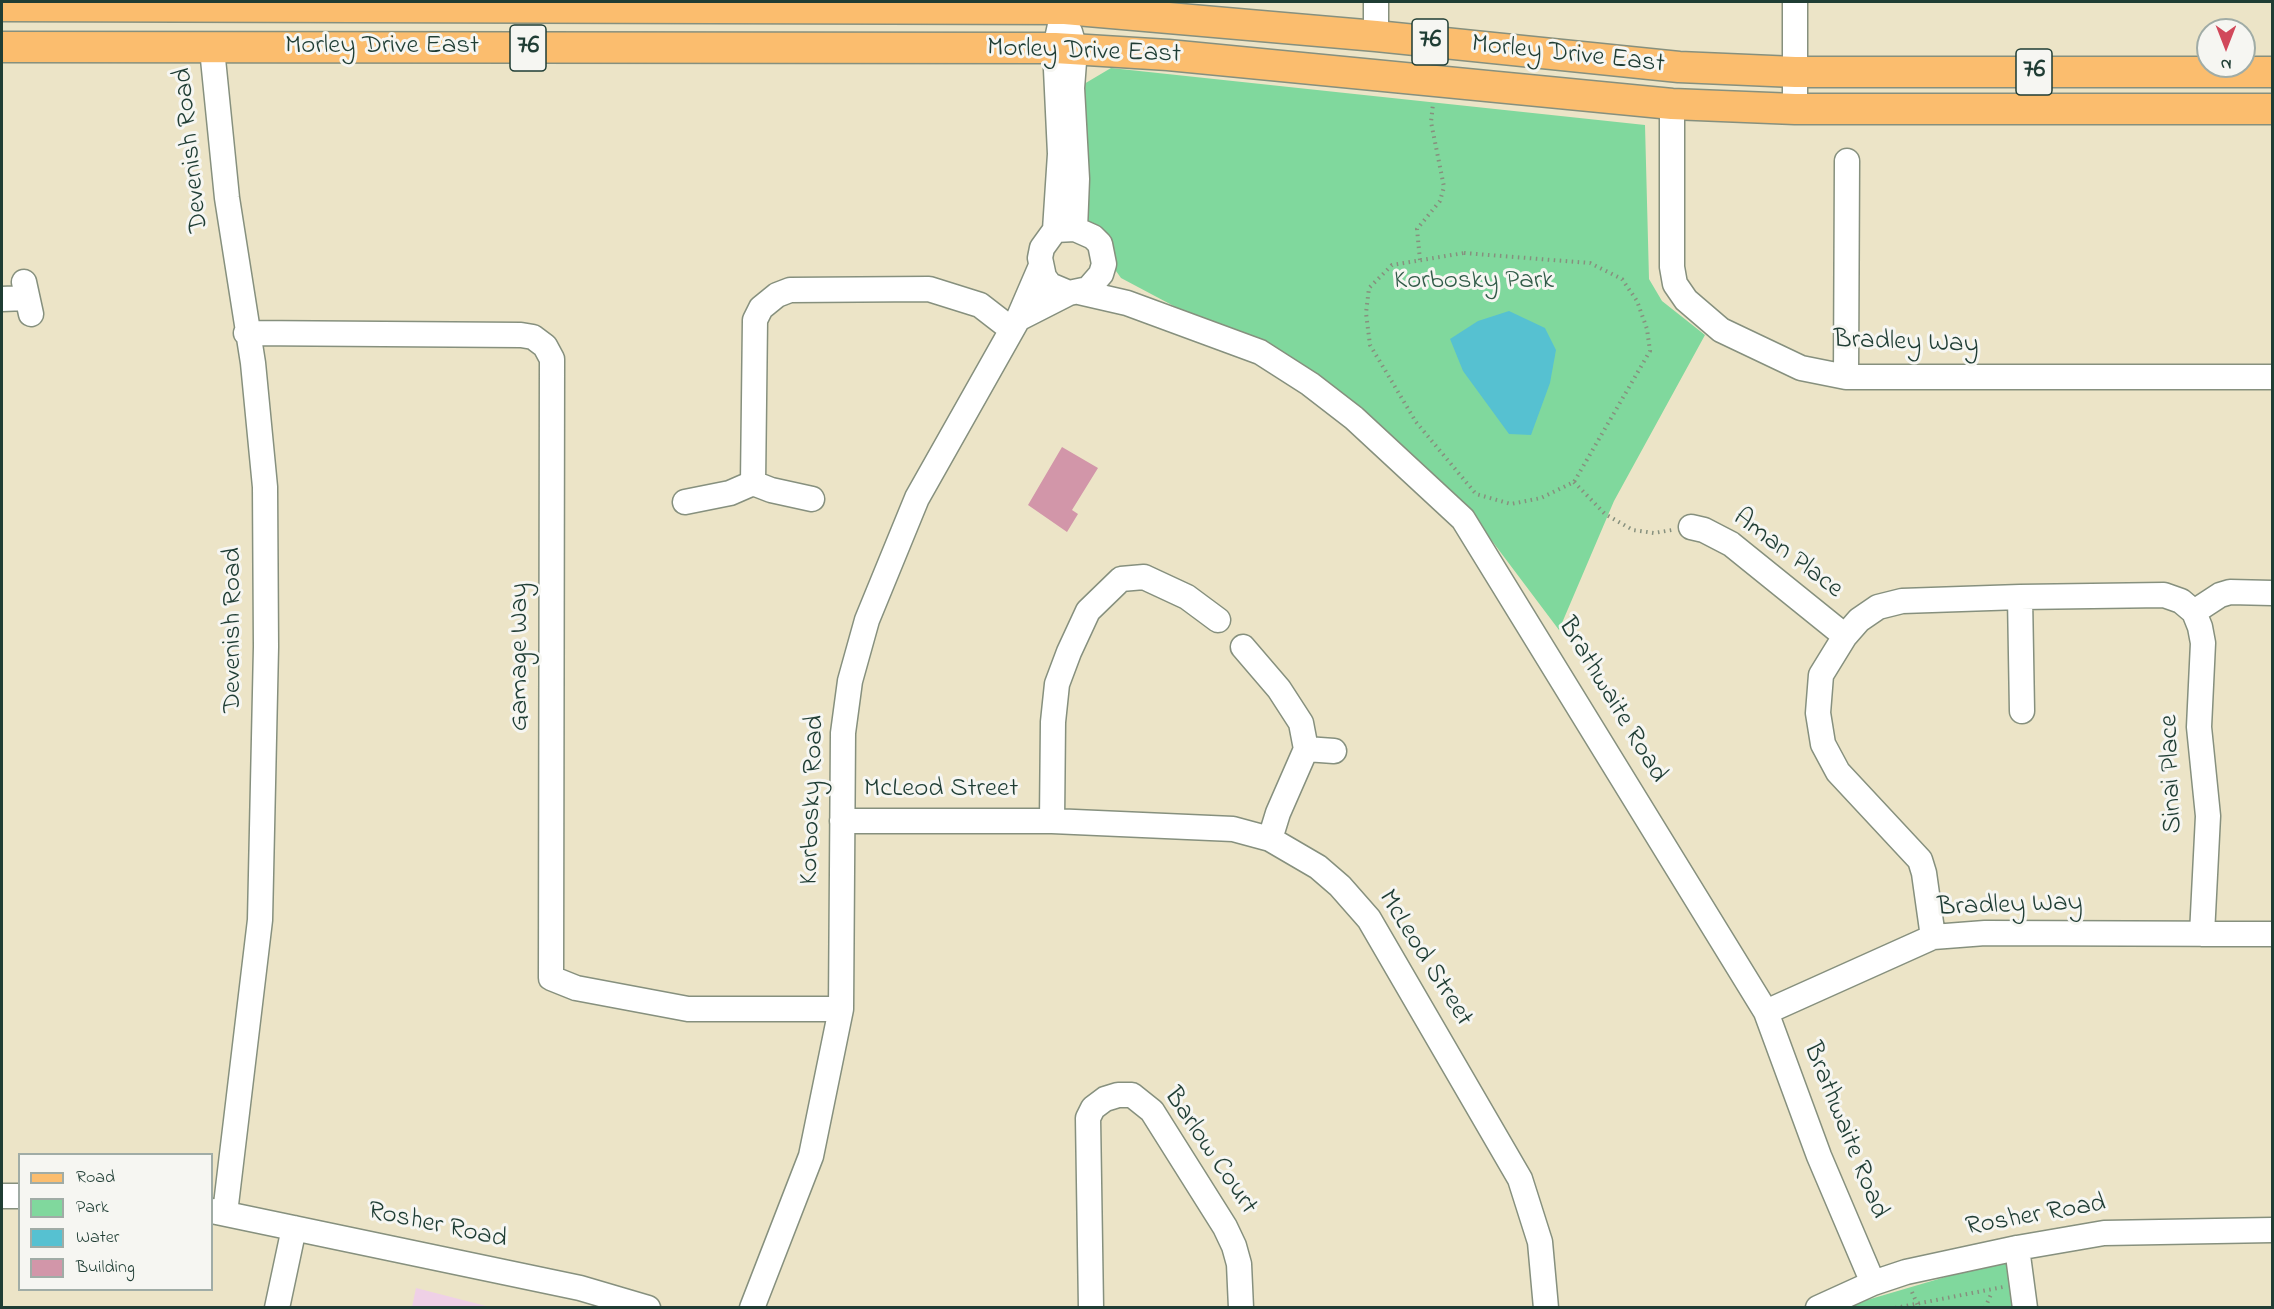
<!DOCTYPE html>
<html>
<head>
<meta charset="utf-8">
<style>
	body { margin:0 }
	#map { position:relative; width:2274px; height:1309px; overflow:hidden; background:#ece4c7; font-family:"Indie Flower",sans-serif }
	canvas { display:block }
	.frame { position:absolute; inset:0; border:3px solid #1f3d34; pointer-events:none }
	.legend { position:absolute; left:18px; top:1153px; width:195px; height:138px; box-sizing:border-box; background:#f6f6f2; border:2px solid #a0aca6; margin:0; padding:8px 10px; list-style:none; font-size:18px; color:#1f3d34 }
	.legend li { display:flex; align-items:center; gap:12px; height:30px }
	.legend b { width:30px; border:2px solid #a0aca6 }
	.north { position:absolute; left:2196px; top:18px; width:60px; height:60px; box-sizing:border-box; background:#f6f6f2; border:2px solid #a0aca6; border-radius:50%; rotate:180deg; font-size:16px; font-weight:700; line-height:24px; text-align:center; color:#1f3d34 }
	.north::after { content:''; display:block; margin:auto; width:21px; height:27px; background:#d1495b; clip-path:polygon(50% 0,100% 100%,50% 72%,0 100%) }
</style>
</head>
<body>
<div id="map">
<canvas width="2274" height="1309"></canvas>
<div class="frame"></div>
<ul class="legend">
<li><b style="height:8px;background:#fbbd6e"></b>Road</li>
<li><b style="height:16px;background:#80d89d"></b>Park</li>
<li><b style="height:16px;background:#56c1d1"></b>Water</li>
<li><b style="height:16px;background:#d296a9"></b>Building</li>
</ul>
<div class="north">N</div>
</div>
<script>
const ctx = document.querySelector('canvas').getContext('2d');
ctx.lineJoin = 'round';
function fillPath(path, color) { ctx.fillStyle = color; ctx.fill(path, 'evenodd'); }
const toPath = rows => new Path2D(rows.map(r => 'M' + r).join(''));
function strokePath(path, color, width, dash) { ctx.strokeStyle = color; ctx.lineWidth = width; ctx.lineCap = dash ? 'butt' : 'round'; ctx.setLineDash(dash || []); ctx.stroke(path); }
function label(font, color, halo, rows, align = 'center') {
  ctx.font = font + ' "Indie Flower",sans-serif'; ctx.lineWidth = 6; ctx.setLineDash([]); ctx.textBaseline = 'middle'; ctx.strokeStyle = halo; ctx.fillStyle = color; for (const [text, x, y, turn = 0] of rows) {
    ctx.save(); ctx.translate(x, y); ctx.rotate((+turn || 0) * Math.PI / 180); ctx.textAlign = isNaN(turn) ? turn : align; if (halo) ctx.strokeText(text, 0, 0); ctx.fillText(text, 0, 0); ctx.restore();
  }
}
const built = toPath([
	[416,1288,490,1307,412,1307]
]);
const green = toPath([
	[1111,68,1645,125,1649,279,1662,301,1705,335,1614,501,1559,630,1471,513,1328,388,1121,278,1078,218,1084,84],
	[2010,1258,2014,1307,1847,1308,1867,1300]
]);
const water = toPath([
	[1509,311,1545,328,1556,350,1550,383,1531,435,1509,434,1463,371,1450,339,1478,321]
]);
const building = toPath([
	[1062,447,1098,468,1072,510,1078,514,1067,532,1028,505]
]);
const path = toPath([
	[1464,253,1590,263,1622,279,1637,301,1647,329,1650,351,1574,482,1541,498,1511,504,1476,494,1416,422,1370,345,1366,313,1369,288,1392,265,1464,253],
	[1420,260,1417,229,1440,201,1444,187,1431,122,1433,104],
	[1574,482,1605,514,1633,530,1654,533,1672,530],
	[1912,1292,1919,1308],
	[1895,1308,2003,1287],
	[1985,1308,1992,1292]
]);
const minor = toPath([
	[1376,2,1376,36],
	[1795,2,1795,109],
	[1070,32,1075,49,1072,88,1077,179,1075,229],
	[212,49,227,198,253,363,265,487,266,647,260,920,225,1213],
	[1672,104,1672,267,1675,284,1686,300,1721,330,1801,368,1846,377,2272,377],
	[1075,229,1093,237,1100,244,1104,264,1101,274,1088,289,1069,293,1050,285,1044,277,1040,258,1042,248,1055,230,1075,229],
	[1055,230,1060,154,1055,48,1065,2],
	[24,282,31,314],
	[1079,292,1127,303,1260,352,1310,384,1354,418,1463,519,1766,1012,1819,1156,1873,1283],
	[2,299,26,298],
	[1018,319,1069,293],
	[246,333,521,335,533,337,545,346,552,359,551,978,576,988,688,1009,841,1009],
	[1846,377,1847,161],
	[753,483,755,320,761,308,777,295,790,290,929,289,980,305,1011,329],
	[685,502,730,493,753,483,771,490,812,499],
	[1691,527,1704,530,1731,544,1845,636],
	[2020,597,2164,595,2181,601,2194,612,2220,595,2230,592,2272,593],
	[2194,612,2200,627,2203,643,2199,727,2208,816,2202,934],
	[1243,647,1279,689,1301,723,1306,749,1334,751],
	[842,821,1052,821,1233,829,1270,839,1318,867,1340,886,1369,919,1520,1179,1540,1242,1546,1308],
	[1052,821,1053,722,1057,684,1069,652,1088,611,1121,579,1144,577,1187,597,1218,620],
	[1270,839,1278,813,1306,749],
	[1933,937,1924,873,1920,860,1838,772,1823,744,1818,713,1821,675,1845,636,1859,620,1878,607,1902,601,2020,597,2022,711],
	[1766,1012,1933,937,1985,933,2272,934],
	[2,1196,20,1196],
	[212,1211,580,1288,648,1308],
	[2017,1248,2025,1308],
	[277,1308,294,1228],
	[752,1308,811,1156,841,1009,843,733,850,681,867,620,917,498,1018,319,1040,268],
	[1091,1308,1088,1118,1093,1108,1105,1099,1118,1095,1132,1095,1152,1111,1225,1227,1234,1246,1239,1264,1241,1308],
	[1818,1308,1873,1283,1906,1272,2017,1248,2104,1233,2272,1230]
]);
const major = toPath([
	[2,6,1065,9,1376,36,1679,67,1795,72,2272,72],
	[2,47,1055,48,1168,55,1672,104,1795,109,2272,109]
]);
const shields = [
	[1430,42,36],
	[528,48,36],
	[2034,72,36]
];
const shieldNames = [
	["76",1430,42],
	["76",528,48],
	["76",2034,72]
];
const streetNames = [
	["Morley Drive East",382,48],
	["Morley Drive East",1084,53,2],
	["Morley Drive East",1568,56,6],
	["Devenish Road",193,150,-96],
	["Bradley Way",1906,344,2],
	["Aman Place",1787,555,37],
	["Devenish Road",235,630,-90],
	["Gamage Way",522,657,-90],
	["Brathwaite Road",1611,701,59],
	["Sinai Place",2173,774,-92],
	["McLeod Street",941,791],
	["Korbosky Road",814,800,-88],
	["Bradley Way",2010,907,-2],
	["McLeod Street",1424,959,58],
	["Brathwaite Road",1844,1131,68],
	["Barlow Court",1209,1152,56],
	["Rosher Road",2036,1217,-10],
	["Rosher Road",437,1227,12]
];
const parkNames = [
	["Korbosky Park",1474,283]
];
fillPath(built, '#efd0e6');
fillPath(green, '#80d89d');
fillPath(water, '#56c1d1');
fillPath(building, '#d296a9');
strokePath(minor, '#86907e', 27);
strokePath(major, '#86907e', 33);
strokePath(path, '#86907e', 4, [1.5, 4.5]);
strokePath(minor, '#fff', 24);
strokePath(major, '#fbbd6e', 30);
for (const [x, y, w] of shields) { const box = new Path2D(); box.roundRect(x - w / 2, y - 23, w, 46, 4.5); ctx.fillStyle = '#f6f6f2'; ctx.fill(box); strokePath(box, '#1f3d34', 1.5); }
label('bold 26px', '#1f3d34', null, shieldNames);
label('27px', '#1f3d34', '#f6f6f2', streetNames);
label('27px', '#325c49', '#f6f6f2', parkNames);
</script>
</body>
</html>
